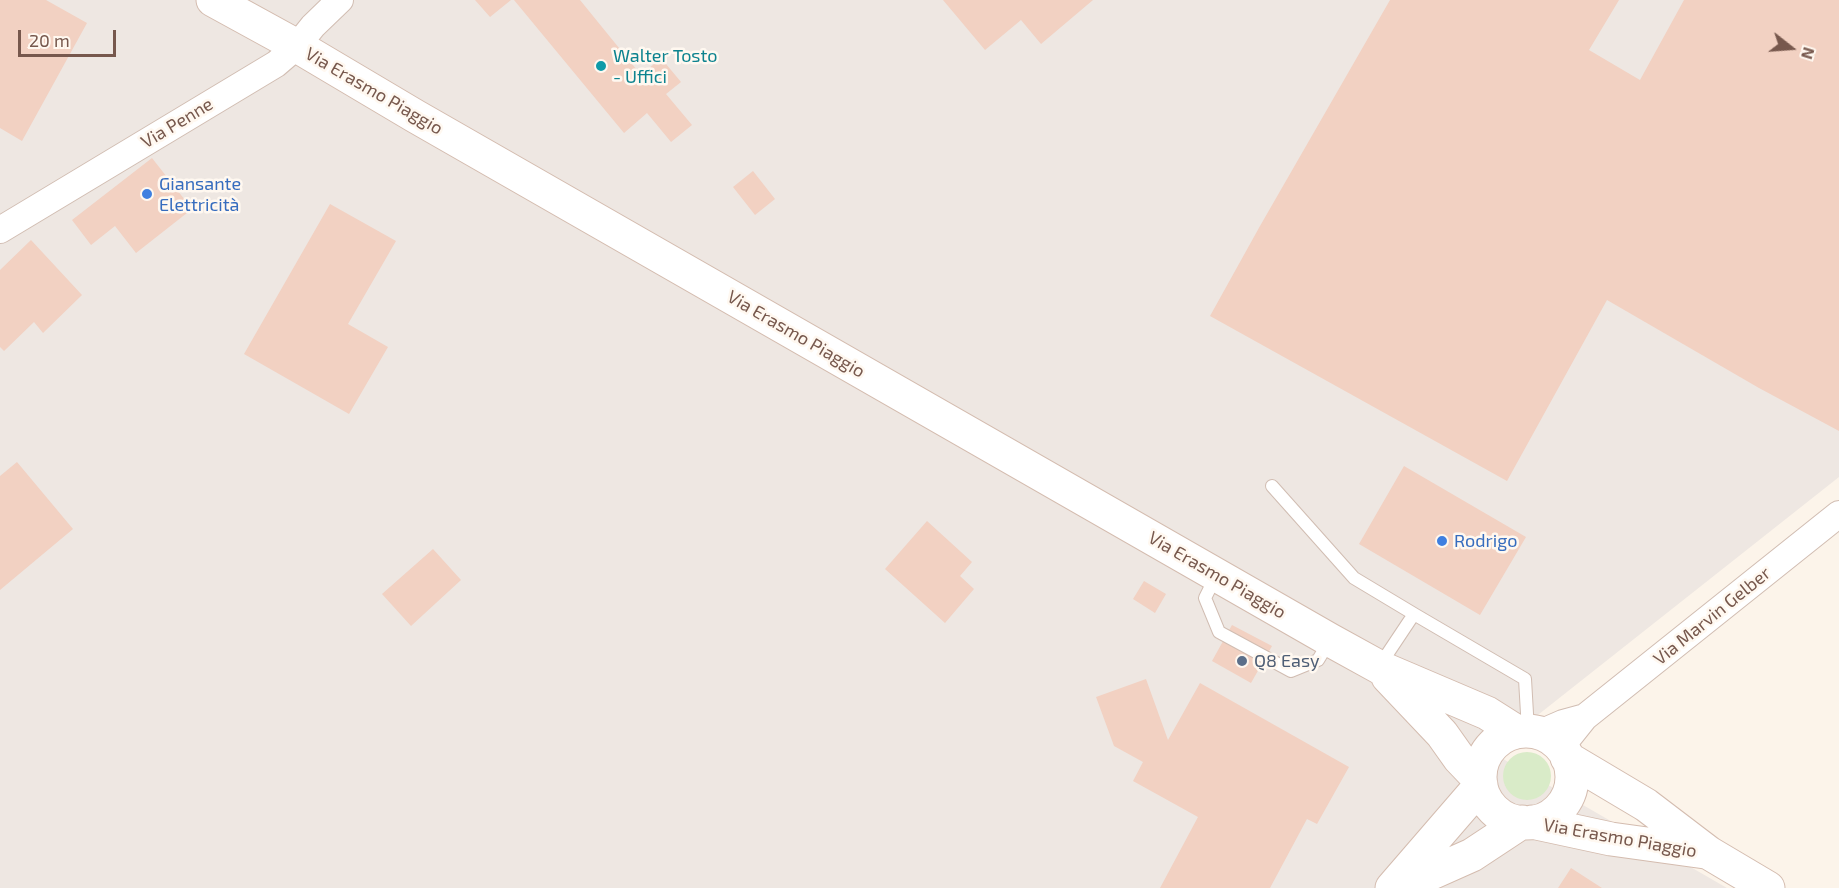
<!DOCTYPE html>
<html>
<head>
<meta charset="utf-8">
<style>
	body { margin:0 }
	#map { position:relative; width:1839px; height:888px; overflow:hidden; background:#fcf4ea; font-family:"Exo 2",sans-serif }
	canvas { display:block }
	.north { position:absolute; left:1761px; top:18px; width:60px; height:60px; -webkit-text-stroke:4px #fff8f0; paint-order:stroke; rotate:107deg; font-size:16px; font-weight:700; line-height:24px; text-align:center; color:#77584d }
	.north::after { content:''; display:block; margin:auto; width:21px; height:27px; background:#77584d; clip-path:polygon(50% 0,100% 100%,50% 72%,0 100%) }
	.scale { position:absolute; left:18px; top:30px; width:98px; height:27px; box-sizing:border-box; border:3px solid #77584d; border-top:0; padding-left:8px; font-size:18px; line-height:21px; white-space:nowrap; color:#77584d; -webkit-text-stroke:4px #fff8f0; paint-order:stroke }
</style>
</head>
<body>
<div id="map">
<canvas width="1839" height="888"></canvas>
<div class="north">N</div>
<div class="scale">20 m</div>
</div>
<script>
const ctx = document.querySelector('canvas').getContext('2d');
ctx.lineJoin = 'round';
function fillPath(path, color) { ctx.fillStyle = color; ctx.fill(path, 'evenodd'); }
const toPath = rows => new Path2D(rows.map(r => 'M' + r).join(''));
function strokePath(path, color, width, dash) { ctx.strokeStyle = color; ctx.lineWidth = width; ctx.lineCap = dash ? 'butt' : 'round'; ctx.setLineDash(dash || []); ctx.stroke(path); }
function label(font, color, halo, rows, align = 'center') {
  ctx.font = font + ' "Exo 2",sans-serif'; ctx.lineWidth = 5; ctx.setLineDash([]); ctx.textBaseline = 'middle'; ctx.strokeStyle = halo; ctx.fillStyle = color; for (const [text, x, y, turn = 0] of rows) {
    ctx.save(); ctx.translate(x, y); ctx.rotate((+turn || 0) * Math.PI / 180); ctx.textAlign = isNaN(turn) ? turn : align; if (halo) ctx.strokeText(text, 0, 0); ctx.fillText(text, 0, 0); ctx.restore();
  }
}
const industrial = toPath([
	[0,0,1839,0,1839,477,1491,752,1727,888,0,888]
]);
const green = toPath([
	'1503 776a24 24 0 1 1 48 0a24 24 0 1 1-48 0Z'
]);
const building = toPath([
	[0,0,46,0,87,23,22,141,0,128],
	[475,0,511,0,490,17],
	[514,0,580,0,641,75,661,58,681,82,666,94,692,125,671,142,647,113,624,133],
	[943,0,1093,0,1041,44,1021,20,985,50],
	[1390,0,1619,0,1589,50,1640,80,1684,0,1839,0,1839,431,1759,388,1607,300,1507,481,1210,316,1260,226],
	[152,158,192,209,136,253,115,226,91,245,72,220],
	[753,171,775,199,755,215,733,187],
	[330,204,396,241,348,324,388,347,349,414,244,354],
	[31,240,82,295,43,333,34,322,4,351,0,347,0,270],
	[17,462,73,529,0,590,0,476],
	[1404,466,1526,537,1480,615,1359,544],
	[927,521,972,562,960,576,974,589,945,623,885,569],
	[433,549,461,580,411,626,382,594],
	[1144,581,1166,594,1155,613,1133,599],
	[1232,625,1272,646,1251,683,1212,661],
	[1146,679,1168,740,1200,683,1349,767,1317,824,1307,819,1270,888,1160,888,1198,817,1133,781,1143,762,1114,746,1096,697],
	[1571,868,1602,888,1558,888]
]);
const lane = toPath([
	[1272,486,1354,578,1414,614,1380,665],
	[1216,576,1205,598,1219,632,1291,671,1318,660,1329,642],
	[1414,614,1525,679,1528,731]
]);
const street = toPath([
	[0,230,276,64,297,46,313,26,340,0],
	[1540,733,1563,723,1585,717],
	[1561,747,1585,717,1839,514]
]);
const secondary = toPath([
	[213,0,297,46,415,116,1330,640,1379,667,1487,713,1517,732],
	[1388,677,1442,734,1459,758,1480,780],
	'1480 777a46 46 0 1 1 92 0a46 46 0 1 1-92 0Z',
	[1567,758,1646,805,1709,853,1768,888],
	[1532,822,1611,839,1705,852],
	[1392,888,1481,785],
	[1406,888,1427,875,1472,855,1522,822]
]);
const markers = [
	[601,66,6,"#0f9aa8"],
	[147,194,6,"#3f7fe0"],
	[1442,541,6,"#3f7fe0"],
	[1242,661,6,"#5c6f8a"]
];
const cultureNames = [
	["Walter Tosto",613,56],
	["- Uffici",613,77]
];
const streetNames = [
	["Via Erasmo Piaggio",374,91,30],
	["Via Penne",177,123,-31],
	["Via Erasmo Piaggio",796,334,30],
	["Via Erasmo Piaggio",1217,575,30],
	["Via Marvin Gelber",1712,616,-39],
	["Via Erasmo Piaggio",1620,838,10]
];
const shopNames = [
	["Giansante",159,184],
	["Elettricità",159,205],
	["Rodrigo",1454,541]
];
const serviceNames = [
	["Q8 Easy",1254,661]
];
fillPath(industrial, '#eee7e2');
fillPath(green, '#d9ebc8');
fillPath(building, '#f2d1c2');
strokePath(lane, '#d1bdb2', 14);
strokePath(street, '#d1bdb2', 28);
strokePath(secondary, '#d4bcaf', 35);
strokePath(lane, '#fff', 12);
strokePath(street, '#fff', 26);
strokePath(secondary, '#fff', 33);
for (const [x, y, r, color] of markers) { const dot = new Path2D(); dot.arc(x, y, r, 0, 2 * Math.PI); ctx.fillStyle = color; ctx.fill(dot); strokePath(dot, '#fff8f0', 2); }
label('18px', '#0d838f', '#fff8f0', cultureNames, 'left');
label('18px', '#77584d', '#fff8f0', streetNames);
label('18px', '#366cbe', '#fff8f0', shopNames, 'left');
label('18px', '#4e5e75', '#fff8f0', serviceNames, 'left');
</script>
</body>
</html>
